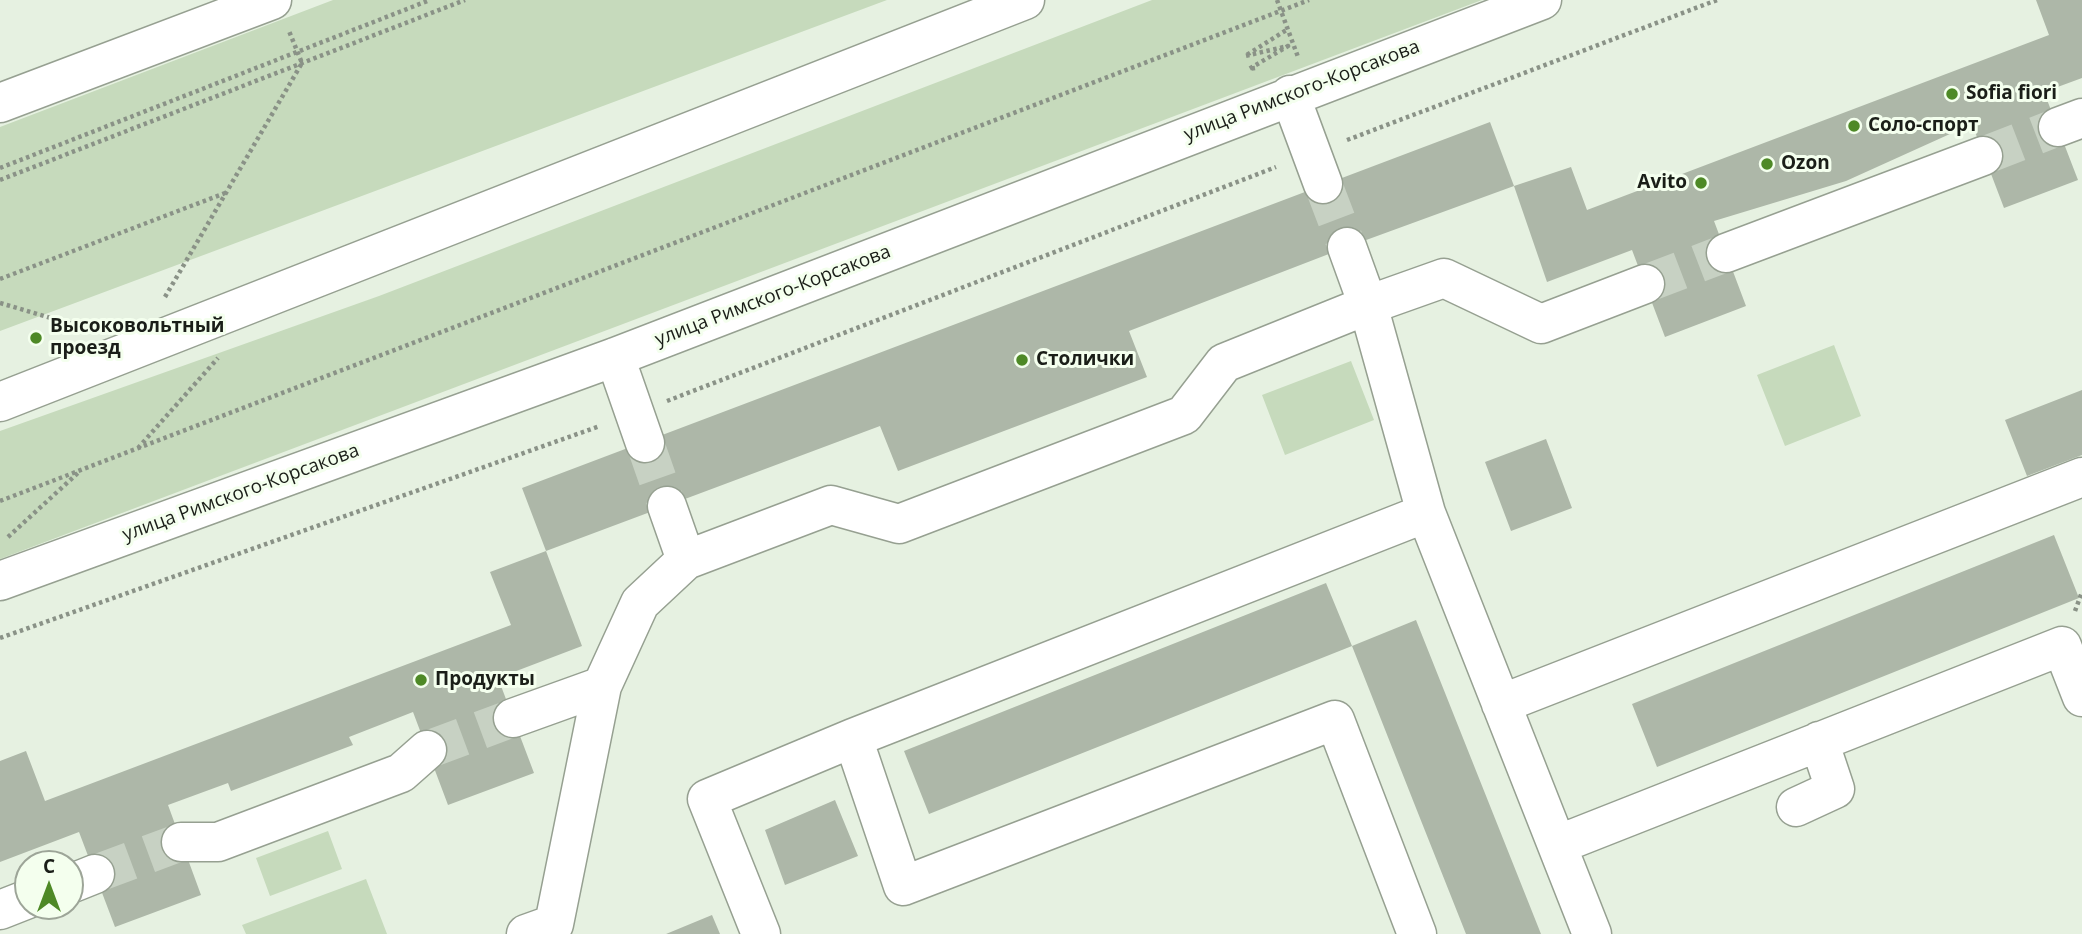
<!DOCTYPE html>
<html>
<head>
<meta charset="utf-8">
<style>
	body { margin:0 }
	#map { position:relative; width:2082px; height:934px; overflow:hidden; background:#e6f1e1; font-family:"Open Sans",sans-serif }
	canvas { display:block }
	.north { position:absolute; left:14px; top:850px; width:70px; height:70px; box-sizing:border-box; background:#f4ffee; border:2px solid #9da598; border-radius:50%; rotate:0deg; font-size:19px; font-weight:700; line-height:28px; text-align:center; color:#1a1e18 }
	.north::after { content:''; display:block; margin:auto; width:24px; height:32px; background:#4e8926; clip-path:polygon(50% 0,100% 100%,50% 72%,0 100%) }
</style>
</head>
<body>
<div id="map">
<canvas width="2082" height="934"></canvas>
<div class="north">С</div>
</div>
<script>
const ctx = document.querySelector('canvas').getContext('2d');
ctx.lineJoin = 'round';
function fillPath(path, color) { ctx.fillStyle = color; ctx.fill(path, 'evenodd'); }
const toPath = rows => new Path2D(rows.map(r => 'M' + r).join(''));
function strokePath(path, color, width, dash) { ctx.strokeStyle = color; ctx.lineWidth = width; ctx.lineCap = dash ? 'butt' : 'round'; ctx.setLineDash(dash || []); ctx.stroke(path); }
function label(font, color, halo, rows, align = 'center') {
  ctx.font = font + ' "Open Sans",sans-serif'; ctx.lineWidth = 6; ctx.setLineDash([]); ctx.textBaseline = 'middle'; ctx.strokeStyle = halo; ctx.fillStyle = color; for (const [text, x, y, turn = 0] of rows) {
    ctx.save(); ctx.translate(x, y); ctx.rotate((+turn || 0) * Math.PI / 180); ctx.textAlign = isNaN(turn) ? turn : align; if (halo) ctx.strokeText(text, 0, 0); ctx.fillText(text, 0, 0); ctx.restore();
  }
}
const green = toPath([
	[333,0,887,0,0,331,0,127],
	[1152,0,1482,0,0,559,0,431,379,296],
	[1834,345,1861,416,1785,446,1757,375],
	[1351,361,1374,420,1285,455,1262,395],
	[328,831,342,869,270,896,256,858],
	[366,879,387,934,246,934,242,925]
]);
const building = toPath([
	[2036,0,2082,0,2082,78,2044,92,2078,180,2004,208,1972,124,1846,181,1714,221,1746,306,1665,337,1632,250,1547,282,1514,186,1347,247,1129,331,1147,377,898,471,880,426,546,551,582,646,498,678,534,773,448,805,413,712,349,737,353,745,231,791,228,783,168,805,201,895,115,927,79,832,0,862,0,761,26,751,45,801,511,625,490,572,546,551,522,488,1490,122,1514,186,1571,167,1587,210,2049,35],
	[2082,390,2082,455,2027,476,2005,420],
	[1546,439,1572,508,1511,531,1485,462],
	[2054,535,2079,598,1657,767,1632,704],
	[1326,583,1352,646,929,814,904,751],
	[1416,620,1541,934,1466,934,1414,803,1352,646],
	[835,800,858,856,785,885,765,830],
	[712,915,720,934,666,934]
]);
const minorTunnel = toPath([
	[1983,156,2058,127],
	[1323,184,1347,247],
	[1645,284,1726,253],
	[645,443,667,506],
	[427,750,513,718],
	[95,874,181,842]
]);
const path = toPath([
	[1277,0,1298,57],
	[1255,68,1249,69,1288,46,1245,56,1288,29],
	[1347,140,1717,0],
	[0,168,430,0],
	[0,180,465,0],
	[0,279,225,193],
	[165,297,302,63,289,31],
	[0,303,85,328],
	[667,401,1276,167],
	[138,448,218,358],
	[0,501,1309,0],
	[8,537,79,472],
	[2075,611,2082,592],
	[0,638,600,426]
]);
const minor = toPath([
	[1290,95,1323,184],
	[0,103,272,0],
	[2058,127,2082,118],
	[1347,247,1368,305,1426,513,1592,934],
	[1726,253,1983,156],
	[615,357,645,443],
	[0,402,1025,0],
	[686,560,831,505,899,524,1184,415,1224,363,1368,305,1444,278,1541,324,1645,284],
	[0,581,615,357,1542,0],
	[1501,704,2082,477],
	[513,718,602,686],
	[853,738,903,886,1335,720,1417,934],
	[1796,807,1835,789,1819,741],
	[181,842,218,842,401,773,427,750],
	[1557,845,2062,646,2082,697],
	[70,884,95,874],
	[0,910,28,899],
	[526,934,554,924,602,686,640,603,686,560,667,506],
	[761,934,707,799,853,738,1426,513]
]);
const markers = [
	[1952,94,7,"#4e8926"],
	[1854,126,7,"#4e8926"],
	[1767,164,7,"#4e8926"],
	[1701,183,7,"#4e8926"],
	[36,338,7,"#4e8926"],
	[1022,360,7,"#4e8926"],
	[421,680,7,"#4e8926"]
];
const streetNames = [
	["улица Римского-Корсакова",1302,91,-21],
	["улица Римского-Корсакова",773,296,-21],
	["улица Римского-Корсакова",241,493,-20]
];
const poiNames = [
	["Sofia fiori",1966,94],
	["Соло-спорт",1868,126],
	["Ozon",1781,164],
	["Avito",1687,183,"right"],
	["Высоковольтный",50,327],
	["проезд",50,349],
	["Столички",1036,360],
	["Продукты",435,680]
];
fillPath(green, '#c6dabc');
fillPath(building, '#adb7a8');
strokePath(minorTunnel, '#c7d1c3', 38, [38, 19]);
strokePath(minor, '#96a091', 41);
strokePath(path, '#8a9287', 4.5, [3.5, 3.5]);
strokePath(minor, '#fff', 38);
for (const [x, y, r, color] of markers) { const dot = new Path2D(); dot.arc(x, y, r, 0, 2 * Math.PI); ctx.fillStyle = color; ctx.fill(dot); strokePath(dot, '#f4ffee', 2.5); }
label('19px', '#1a1e18', '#f4ffee', streetNames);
label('bold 19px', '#1a1e18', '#f4ffee', poiNames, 'left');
</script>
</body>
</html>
